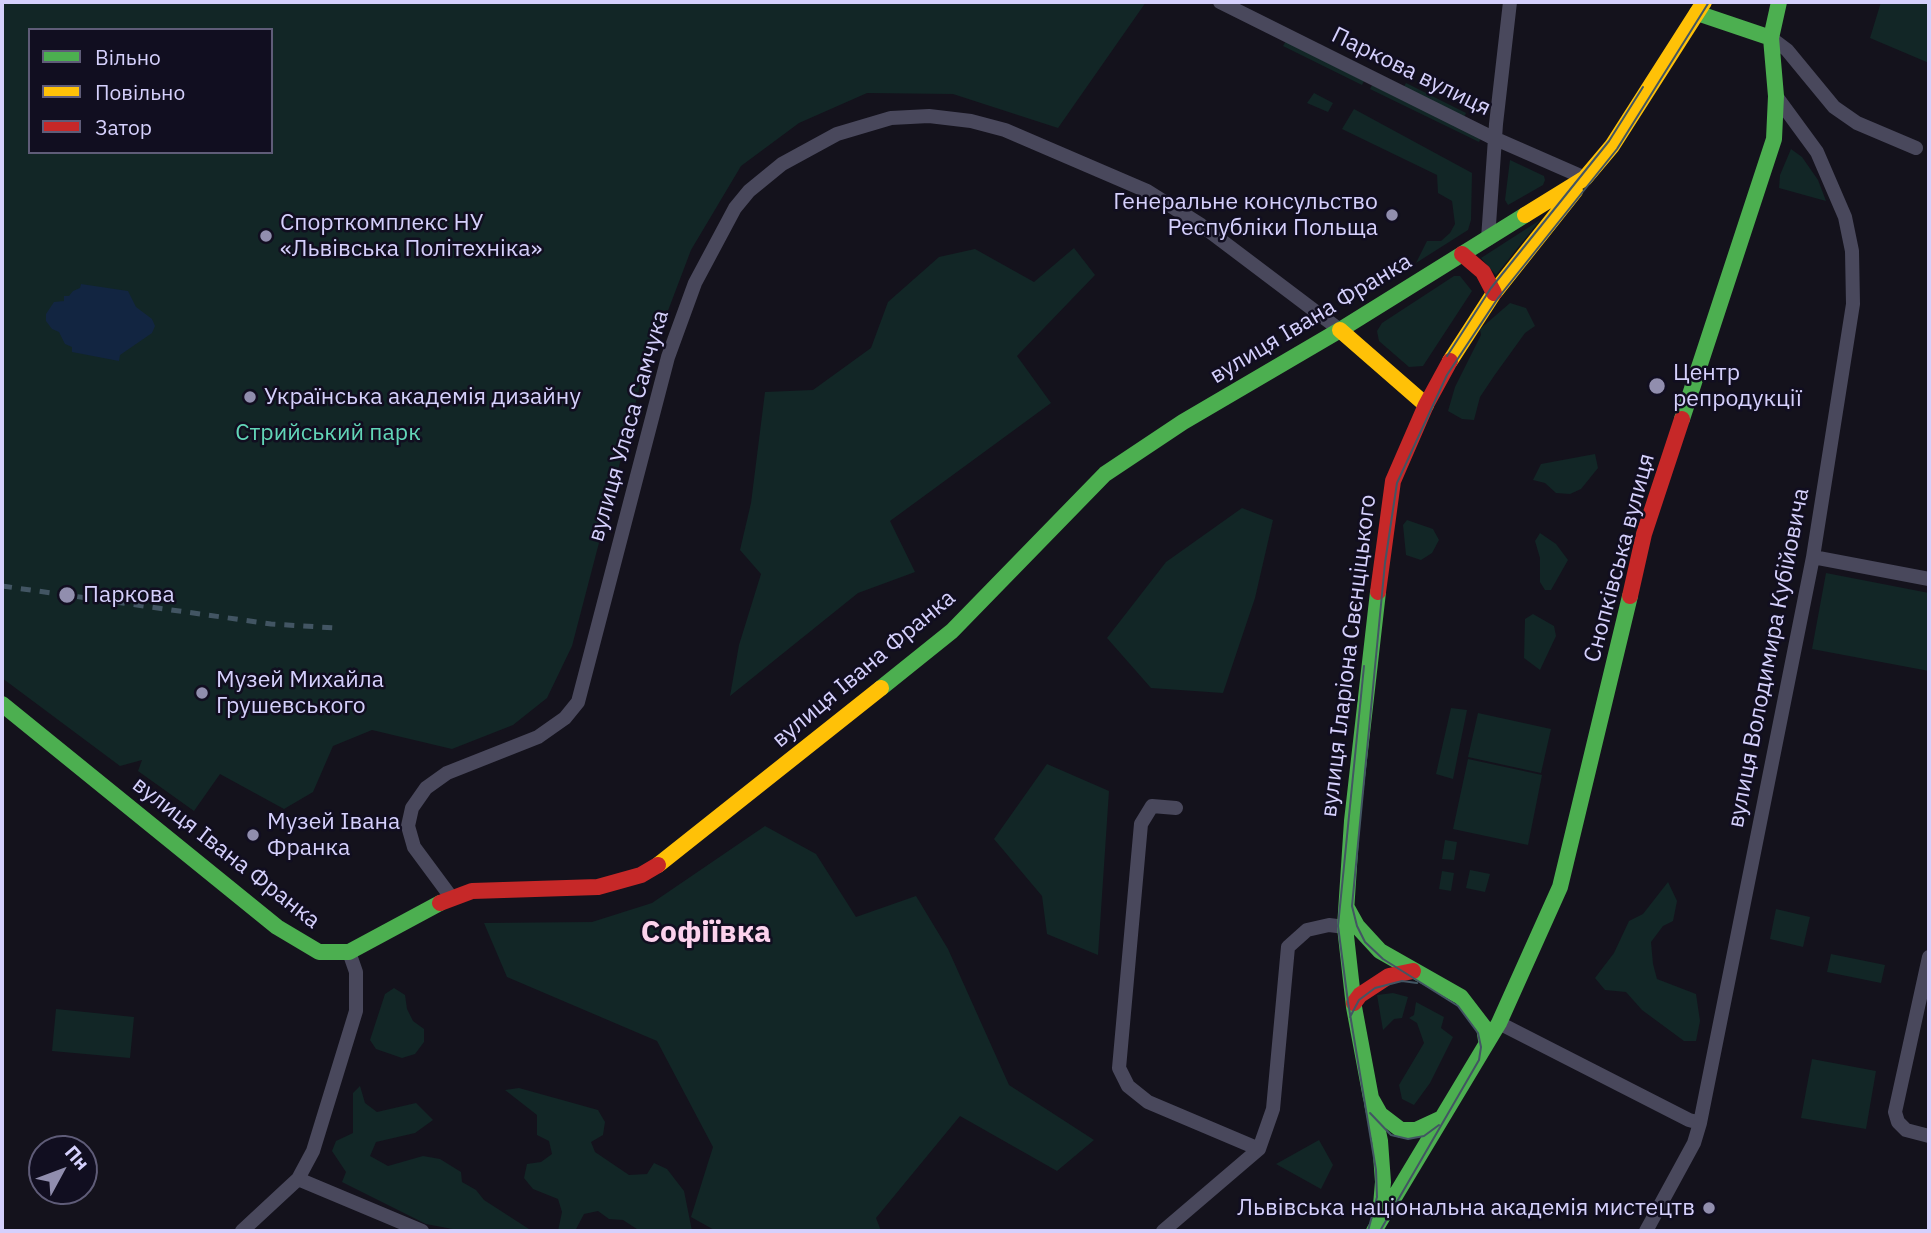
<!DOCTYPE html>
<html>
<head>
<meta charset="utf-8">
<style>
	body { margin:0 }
	#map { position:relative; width:1931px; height:1233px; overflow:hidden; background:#14121c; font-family:"IBM Plex Sans",sans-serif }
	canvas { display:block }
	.frame { position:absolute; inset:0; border:4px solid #d5d0fc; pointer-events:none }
	.legend { position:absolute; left:28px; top:28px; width:245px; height:126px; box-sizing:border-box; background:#110e20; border:2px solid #5f5c78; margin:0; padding:9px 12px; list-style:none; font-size:21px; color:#d5d0fc }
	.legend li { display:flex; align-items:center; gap:14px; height:35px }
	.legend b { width:35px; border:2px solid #5f5c78 }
	.north { position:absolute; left:28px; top:1135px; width:70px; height:70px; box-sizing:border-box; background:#110e20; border:2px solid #5f5c78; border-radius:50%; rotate:49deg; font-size:19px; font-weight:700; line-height:28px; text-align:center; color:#d5d0fc }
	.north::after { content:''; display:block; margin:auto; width:24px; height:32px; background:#918eae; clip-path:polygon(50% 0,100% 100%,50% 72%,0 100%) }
</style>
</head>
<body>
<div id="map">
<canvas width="1931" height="1233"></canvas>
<div class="frame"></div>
<ul class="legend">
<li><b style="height:9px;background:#4caf50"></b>Вільно</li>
<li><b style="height:9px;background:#ffc107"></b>Повільно</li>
<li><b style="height:9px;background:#c62828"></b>Затор</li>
</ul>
<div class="north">Пн</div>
</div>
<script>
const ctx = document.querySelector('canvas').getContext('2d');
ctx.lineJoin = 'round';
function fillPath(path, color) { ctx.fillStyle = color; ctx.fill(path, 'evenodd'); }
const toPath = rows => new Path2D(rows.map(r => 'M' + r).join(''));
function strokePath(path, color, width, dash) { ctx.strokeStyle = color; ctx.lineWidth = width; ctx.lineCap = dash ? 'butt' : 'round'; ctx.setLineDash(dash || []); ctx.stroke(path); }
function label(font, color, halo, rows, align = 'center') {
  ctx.font = font + ' "IBM Plex Sans",sans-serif'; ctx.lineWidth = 5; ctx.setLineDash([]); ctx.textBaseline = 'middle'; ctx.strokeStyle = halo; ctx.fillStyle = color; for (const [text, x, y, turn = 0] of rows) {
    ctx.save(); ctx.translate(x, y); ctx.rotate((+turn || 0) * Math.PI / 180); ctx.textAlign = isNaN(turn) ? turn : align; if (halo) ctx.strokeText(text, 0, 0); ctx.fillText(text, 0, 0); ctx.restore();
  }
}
const green = toPath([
	[2,2,1146,2,1058,128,953,94,867,93,799,123,741,166,691,250,641,382,572,646,547,698,513,725,452,749,372,730,333,746,313,792,284,809,220,774,194,811,138,771,142,760,120,766,2,678],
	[30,30,271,30,271,152,30,152],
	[1881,2,1929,2,1929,63,1870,38],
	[1286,41,1364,81,1362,85,1283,46],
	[1406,83,1466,113,1464,118,1403,88],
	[1372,85,1481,138,1479,142,1370,89],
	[1314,93,1333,103,1328,112,1307,103],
	[1354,109,1472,173,1471,220,1468,230,1416,263,1427,241,1441,241,1450,233,1455,224,1452,201,1438,193,1437,175,1342,129],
	[1791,149,1802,157,1818,180,1826,201,1779,188,1780,175],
	[1510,160,1544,176,1545,180,1543,185,1508,205,1505,200],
	[1540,220,1496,275,1481,258],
	[1074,248,1095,275,1017,356,1051,403,890,521,915,572,858,593,730,696,739,645,761,574,740,550,751,503,765,392,813,390,871,348,888,302,939,257,975,249,1034,282],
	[1454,276,1460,276,1472,291,1423,366,1409,367,1379,341,1377,331,1382,323],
	[1510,303,1526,308,1535,326,1525,333,1494,376,1480,397,1474,420,1462,419,1448,411,1455,387,1481,335,1480,329],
	[1595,454,1598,468,1581,489,1570,494,1556,493,1545,483,1533,480,1541,464],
	[1242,508,1273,520,1255,598,1223,693,1151,688,1107,638,1166,562],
	[1407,520,1433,529,1439,540,1432,553,1421,560,1406,555,1403,525],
	[1540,533,1556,544,1568,560,1551,590,1545,590,1540,582,1540,558,1535,541],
	[1826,573,1929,593,1929,671,1812,649],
	[1533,614,1554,626,1556,636,1540,670,1524,658,1525,619],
	[1451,708,1467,710,1453,779,1436,774],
	[1478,713,1551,729,1541,773,1468,757],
	[1468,759,1542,775,1528,845,1453,829],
	[1047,764,1109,791,1098,955,1047,934,1042,896,994,839],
	[765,826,816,854,856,917,916,896,948,949,1009,1085,1094,1140,1057,1171,960,1116,876,1218,881,1231,716,1231,691,1217,713,1147,657,1041,507,977,484,923,592,922,652,903],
	[1445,840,1457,842,1454,860,1442,859],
	[1470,870,1490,874,1485,892,1466,888],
	[1442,871,1454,873,1451,891,1439,889],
	[1668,882,1677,901,1673,921,1663,926,1651,942,1653,964,1657,979,1696,994,1700,1021,1696,1041,1684,1041,1642,1010,1626,992,1605,990,1595,978,1614,953,1629,921,1643,914],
	[1776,909,1810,917,1803,947,1770,939],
	[1831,954,1885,965,1881,983,1827,972],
	[394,988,405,995,407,1009,413,1021,424,1029,424,1042,415,1054,402,1058,376,1049,370,1040,385,994],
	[1393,993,1408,997,1402,1018,1394,1019,1383,1030,1377,995],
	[1416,1002,1444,1017,1441,1028,1453,1037,1430,1083,1414,1105,1402,1099,1399,1085,1424,1043,1417,1023,1409,1018,1414,1015],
	[56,1009,134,1017,130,1058,52,1051],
	[1812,1059,1876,1071,1866,1129,1801,1118],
	[360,1086,365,1103,377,1112,416,1103,433,1120,415,1133,376,1142,370,1156,388,1166,423,1156,440,1159,461,1172,462,1182,476,1190,484,1200,532,1231,463,1231,426,1224,342,1182,346,1172,332,1151,336,1141,353,1133,353,1093],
	[519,1088,598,1110,605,1122,603,1135,591,1142,595,1152,629,1175,647,1174,654,1163,667,1169,684,1191,692,1231,640,1231,623,1220,609,1219,598,1211,584,1214,575,1231,558,1231,562,1212,558,1199,533,1189,524,1178,527,1164,541,1162,552,1154,549,1141,537,1135,537,1115,505,1090],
	[1319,1140,1333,1165,1321,1189,1276,1164]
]);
const water = toPath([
	[81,284,128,291,136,307,152,319,155,326,152,333,120,355,119,361,72,352,72,347,65,344,59,332,52,329,46,321,46,314,54,302,64,301,64,296,69,296,73,291,80,288]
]);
const street = toPath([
	[1220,2,1489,136,1585,178],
	[1771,38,1787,50,1834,107,1857,123,1916,148],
	[1488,239,1496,124,1510,2],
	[1813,557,1929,579],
	[1176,808,1152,806,1141,824,1119,1068,1128,1086,1148,1102,1259,1149],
	[451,897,414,847,408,826,412,808,426,788,447,773,538,737,565,718,578,702,668,357,695,283,735,208,749,191,782,164,837,134,891,118,929,116,971,121,1005,130,1147,191,1201,225,1340,330],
	[1929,957,1895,1112,1898,1122,1906,1130,1929,1136],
	[1499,1023,1689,1120,1700,1123],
	[298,1179,422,1231],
	[242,1231,298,1179,313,1151,356,1011,356,972,349,952],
	[1163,1231,1259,1149,1273,1109,1288,947,1307,930,1329,925,1345,927],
	[1646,1231,1694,1143,1700,1123,1813,557,1853,304,1852,251,1845,217,1817,152,1776,96]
]);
const fast = toPath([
	[1697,13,1771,38],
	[1682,419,1774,139,1776,96,1771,38,1779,2],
	[1378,592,1352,821,1345,927,1354,1007,1371,1098,1380,1114,1401,1130,1416,1130,1442,1118],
	[881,688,952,631,1105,474,1183,422,1340,330,1525,215],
	[2,704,277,927,319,952,349,952,440,903],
	[1347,908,1357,926,1380,951,1461,997,1484,1027,1486,1040],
	[1372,1103,1380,1141,1383,1182,1380,1217],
	[1374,1231,1499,1023,1560,887,1630,596]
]);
const slow = toPath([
	[1525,215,1585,178,1612,146,1704,2],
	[1340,330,1426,405],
	[1450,361,1494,293,1575,191],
	[658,865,881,688]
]);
const jam = toPath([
	[1462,254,1483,272,1494,293],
	[1378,592,1393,481,1426,405,1450,361],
	[1630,596,1644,534,1682,419],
	[440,903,472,891,598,887,641,875,658,865],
	[1354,1003,1360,995,1389,976,1413,971]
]);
const tram = toPath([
	[1447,356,1491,288,1609,141,1643,87],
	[1364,666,1338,926,1348,1002,1376,1170,1377,1197,1368,1231],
	[1350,1017,1359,1000,1375,988,1402,981,1417,983],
	[1370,1113,1391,1135,1408,1139,1424,1136,1439,1125],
	[1380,1231,1479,1060,1481,1047,1478,1033,1458,1006,1383,959,1365,942,1357,926,1352,906,1385,563,1397,483,1447,375,1498,298,1617,149,1709,2]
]);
const rail = toPath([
	[2,586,271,624,336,628]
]);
const markers = [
	[1392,215,7,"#918eae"],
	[266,236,7,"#918eae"],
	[1657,386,9,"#918eae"],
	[250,397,7,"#918eae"],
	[67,595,9,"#918eae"],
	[202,693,7,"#918eae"],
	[253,835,7,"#918eae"],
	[1709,1208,7,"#918eae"]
];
const streetNames = [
	["Паркова вулиця",1411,72,26],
	["вулиця Івана Франка",1311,319,-31],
	["вулиця Уласа Самчука",629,426,-74],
	["Снопківська вулиця",1620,558,-75],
	["вулиця Іларіона Свєнціцького",1349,656,-83],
	["вулиця Володимира Кубійовича",1769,658,-79],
	["вулиця Івана Франка",864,669,-40],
	["вулиця Івана Франка",226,853,38]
];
const poiNames = [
	["Генеральне консульство",1378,202,"right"],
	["Республіки Польща",1378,228,"right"],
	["Спорткомплекс НУ",280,223],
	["«Львівська Політехніка»",280,249],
	["Центр",1673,373],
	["репродукції",1673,399],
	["Українська академія дизайну",264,397],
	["Паркова",83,595],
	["Музей Михайла",216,680],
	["Грушевського",216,706],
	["Музей Івана",267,822],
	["Франка",267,848],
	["Львівська національна академія мистецтв",1695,1208,"right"]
];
const parkNames = [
	["Стрийський парк",328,433]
];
const districtNames = [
	["Софіївка",706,933]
];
fillPath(green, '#122626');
fillPath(water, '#122541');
strokePath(street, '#49485c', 14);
strokePath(fast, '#4caf50', 16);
strokePath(slow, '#ffc107', 16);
strokePath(jam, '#c62828', 16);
strokePath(tram, '#425563', 2);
strokePath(rail, '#425563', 5, [10, 9]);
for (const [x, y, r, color] of markers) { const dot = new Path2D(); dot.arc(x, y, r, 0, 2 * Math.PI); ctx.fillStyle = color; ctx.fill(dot); strokePath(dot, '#110e20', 2.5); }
label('23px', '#d5d0fc', '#110e20', streetNames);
label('23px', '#d5d0fc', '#110e20', poiNames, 'left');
label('23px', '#62d6b8', '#110e20', parkNames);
label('bold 30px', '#fcd2ed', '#110e20', districtNames);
</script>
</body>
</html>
